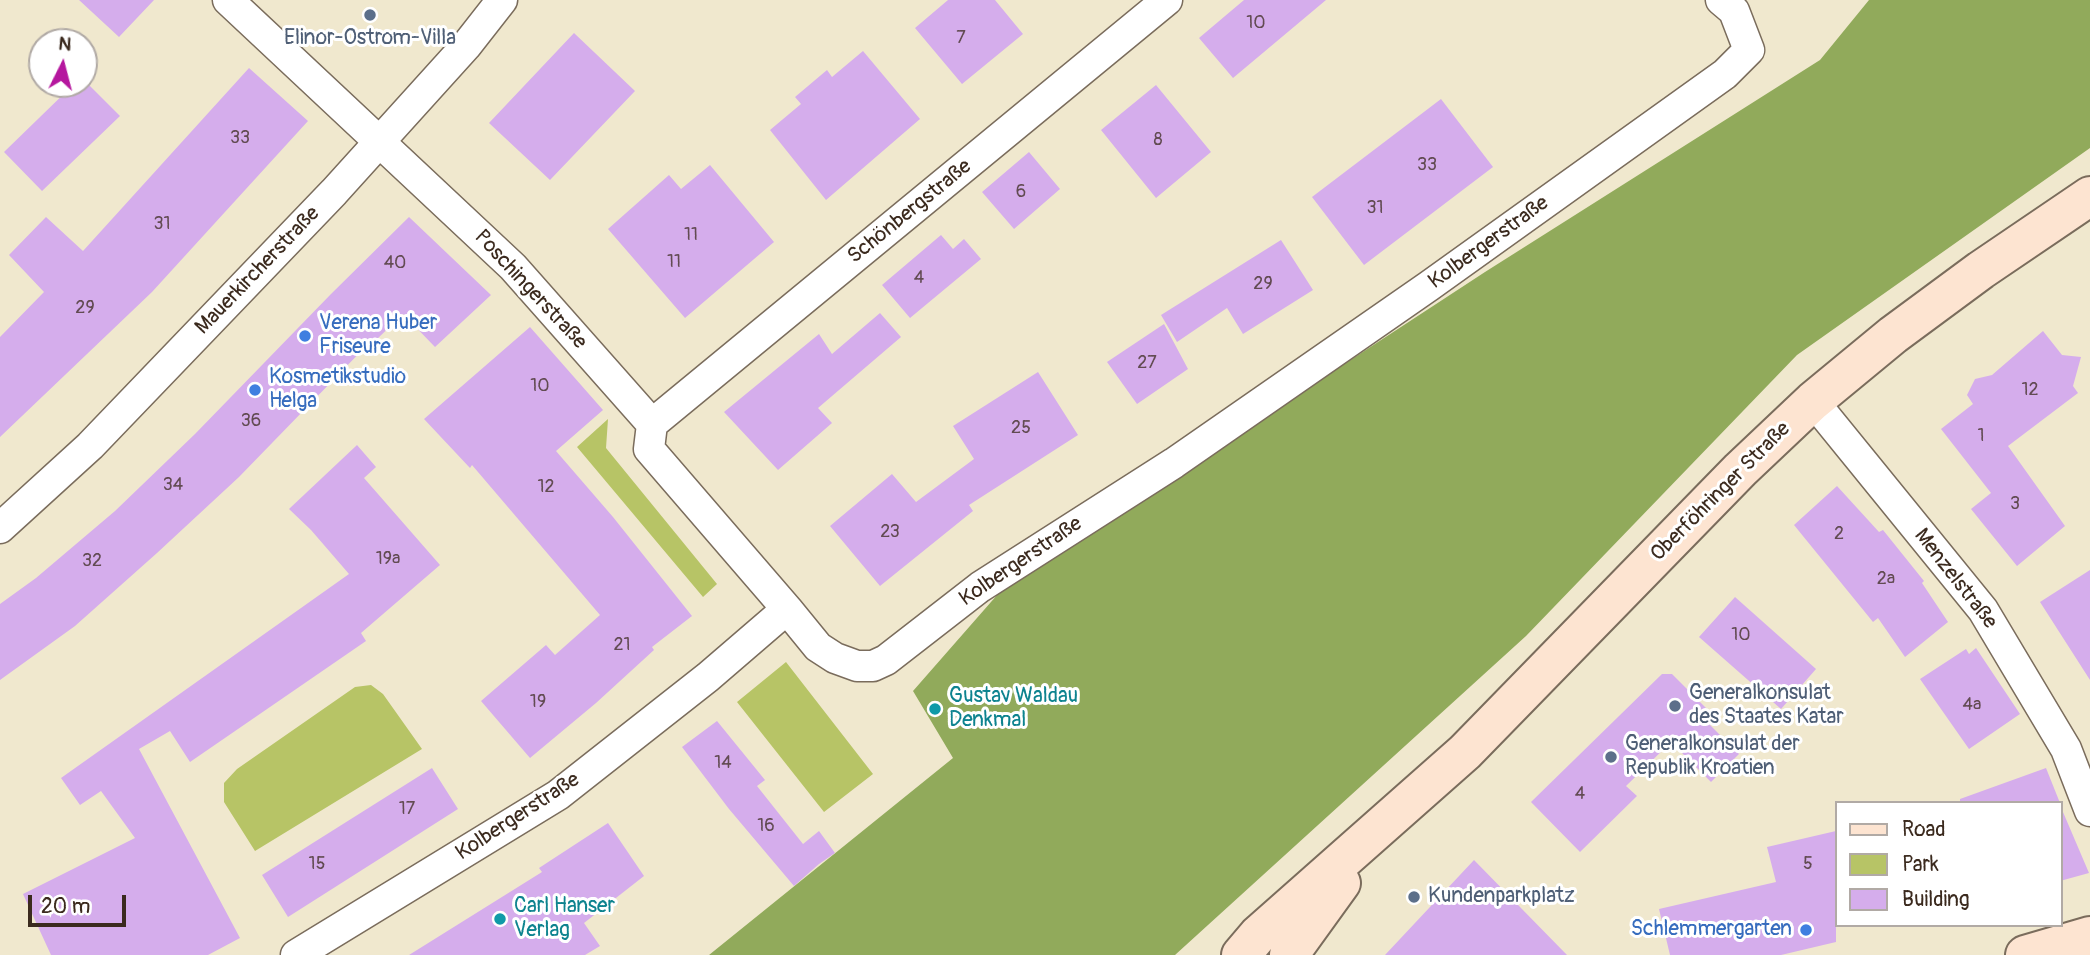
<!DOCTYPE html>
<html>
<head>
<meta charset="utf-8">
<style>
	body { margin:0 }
	#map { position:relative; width:2090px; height:955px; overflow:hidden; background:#f0e8ce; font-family:Pangolin,sans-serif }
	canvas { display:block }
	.legend { position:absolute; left:1835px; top:801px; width:228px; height:126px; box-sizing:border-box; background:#fff; border:2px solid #b1aaa5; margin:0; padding:9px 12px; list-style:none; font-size:21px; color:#3b2a1e }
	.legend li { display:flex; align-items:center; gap:14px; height:35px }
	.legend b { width:35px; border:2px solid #b1aaa5 }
	.north { position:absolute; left:28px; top:28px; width:70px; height:70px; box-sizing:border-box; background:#fff; border:2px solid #b1aaa5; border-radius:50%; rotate:6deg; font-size:19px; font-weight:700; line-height:28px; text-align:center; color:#3b2a1e }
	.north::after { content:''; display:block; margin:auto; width:24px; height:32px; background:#b5179e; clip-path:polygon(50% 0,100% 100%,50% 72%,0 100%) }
	.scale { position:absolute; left:28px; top:895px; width:98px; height:32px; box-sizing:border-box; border:4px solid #3b2a1e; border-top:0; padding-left:9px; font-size:21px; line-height:24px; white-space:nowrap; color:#3b2a1e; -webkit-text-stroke:5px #fff; paint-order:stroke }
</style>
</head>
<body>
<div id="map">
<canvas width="2090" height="955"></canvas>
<ul class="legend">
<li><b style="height:9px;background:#fde4d1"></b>Road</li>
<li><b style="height:19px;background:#b7c466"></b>Park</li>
<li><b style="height:19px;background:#d5adec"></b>Building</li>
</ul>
<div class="north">N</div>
<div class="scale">20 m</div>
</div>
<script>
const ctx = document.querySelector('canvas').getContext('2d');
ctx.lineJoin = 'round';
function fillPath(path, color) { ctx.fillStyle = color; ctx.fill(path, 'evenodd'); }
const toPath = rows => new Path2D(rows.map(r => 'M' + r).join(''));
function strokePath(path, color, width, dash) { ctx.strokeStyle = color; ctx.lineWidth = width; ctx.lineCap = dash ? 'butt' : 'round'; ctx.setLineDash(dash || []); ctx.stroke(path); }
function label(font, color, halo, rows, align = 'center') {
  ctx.font = font + ' Pangolin,sans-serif'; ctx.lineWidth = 6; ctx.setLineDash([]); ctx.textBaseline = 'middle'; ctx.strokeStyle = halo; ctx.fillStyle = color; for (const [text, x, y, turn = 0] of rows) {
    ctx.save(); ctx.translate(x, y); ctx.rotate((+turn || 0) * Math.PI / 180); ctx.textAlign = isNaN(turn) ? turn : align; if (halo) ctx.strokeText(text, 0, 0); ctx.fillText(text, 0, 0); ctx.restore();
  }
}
const green = toPath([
	[608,419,606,448,717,584,703,597,577,447],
	[786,662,873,774,824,812,737,702],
	[371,685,383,694,422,749,255,851,224,802,224,783,237,769,355,687]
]);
const forest = toPath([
	[1869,0,2090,0,2090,148,1797,355,1526,636,1175,955,709,955,953,758,913,691,1005,586,1485,272,1820,60]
]);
const building = toPath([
	[79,0,154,0,119,37],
	[948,0,995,0,1023,34,962,84,915,28],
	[1244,0,1326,0,1233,78,1199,38],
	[574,33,635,91,550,180,489,123],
	[863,51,920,119,826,200,770,130,801,104,795,97,827,70,832,77],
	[249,68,308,121,152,292,0,437,0,337,44,292,9,255,46,217,83,251],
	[84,80,120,116,42,191,4,152,74,84,84,84],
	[1156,85,1211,152,1156,198,1101,130],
	[1441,99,1493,167,1364,265,1312,197],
	[1029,152,1060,189,1014,229,982,192],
	[710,165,774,242,685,318,608,229,669,175,681,189],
	[409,217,491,295,435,347,403,314,375,341,373,339,239,477,157,553,75,626,0,680,0,604,36,578,115,511,195,434,331,294],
	[941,235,953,249,964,239,981,259,910,318,882,285],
	[1281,240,1313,290,1243,334,1227,308,1177,342,1161,315],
	[880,313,901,337,818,408,832,423,778,470,724,412,819,334,832,354],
	[1164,324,1188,369,1137,404,1107,362],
	[530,327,603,410,556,451,613,517,692,616,652,647,654,650,596,703,530,758,481,701,546,645,555,655,600,615,472,465,470,468,424,419],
	[2043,331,2062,355,2081,357,2073,386,2078,393,2008,446,2065,526,2017,566,1971,509,1991,493,1941,429,1973,404,1967,395,1975,379,1992,375],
	[1038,372,1078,435,969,505,973,511,880,586,830,526,892,474,916,502,974,459,953,426],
	[357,445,376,467,364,478,440,565,361,633,366,641,190,762,170,731,139,749,240,938,208,955,51,955,23,894,135,838,101,791,80,805,61,778,349,574,311,530,289,509],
	[1837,486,1879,532,1883,530,1924,581,1922,583,1948,622,1905,657,1878,618,1873,622,1794,525],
	[2090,570,2090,680,2040,602],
	[1735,597,1816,669,1781,709,1699,637],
	[1976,648,2020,714,1969,749,1920,679,1966,649,1969,654],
	[1662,674,1672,674,1708,710,1702,717,1739,754,1711,782,1671,742,1626,786,1637,796,1580,852,1531,802],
	[717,721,765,780,757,786,803,844,819,831,835,853,819,864,794,886,729,809,682,747],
	[432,768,458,809,288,917,262,875],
	[2046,768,2060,803,1960,803,1960,799],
	[2060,805,2089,873,2060,881],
	[608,823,644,876,584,923,600,946,585,955,409,955,542,872,539,868],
	[1836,831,1836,942,1781,955,1670,955,1659,909,1776,882,1767,847],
	[1474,860,1567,955,1385,955]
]);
const street = toPath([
	[228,0,513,267,652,424,649,449,787,609],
	[1813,401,1983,610,2066,749,2090,811],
	[652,424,1167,0],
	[0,528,90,446,334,192,466,46,502,0],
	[296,955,558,795,708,677,787,609,818,647,835,658,857,666,873,666,886,660,980,587,1174,463,1429,286,1725,74,1749,50,1734,11,1721,0]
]);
const secondary = toPath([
	[1241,955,1258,935,1465,752,1740,470,1813,401,1893,335,1981,270,2090,196],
	[1289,955,1341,883],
	[2025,955,2090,936]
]);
const markers = [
	[370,15,7,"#5c6f8a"],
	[305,336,7,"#3f7fe0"],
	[255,390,7,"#3f7fe0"],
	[1675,706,7,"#5c6f8a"],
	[935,709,7,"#0f9aa8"],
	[1611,757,7,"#5c6f8a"],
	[1414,897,7,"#5c6f8a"],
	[500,919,7,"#0f9aa8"],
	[1806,930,7,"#3f7fe0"]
];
const numberNames = [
	["10",1256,23],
	["7",961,38],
	["33",240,138],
	["8",1158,140],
	["33",1427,165],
	["6",1021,192],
	["31",1375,208],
	["31",162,224],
	["11",691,235],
	["11",674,262],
	["40",395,263],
	["4",919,278],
	["29",1263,284],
	["29",85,308],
	["27",1147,363],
	["10",540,386],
	["12",2030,390],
	["36",251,421],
	["25",1021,428],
	["1",1981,436],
	["34",173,485],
	["12",546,487],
	["3",2015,504],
	["23",890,532],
	["2",1839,534],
	["19a",388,559],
	["32",92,561],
	["2a",1886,579],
	["10",1741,635],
	["21",622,645],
	["19",538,702],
	["4a",1972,705],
	["14",723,763],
	["4",1580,794],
	["17",407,809],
	["16",766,826],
	["15",317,864],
	["5",1808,864]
];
const serviceNames = [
	["Elinor-Ostrom-Villa",370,39,"center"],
	["Generalkonsulat",1689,694],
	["des Staates Katar",1689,718],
	["Generalkonsulat der",1625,745],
	["Republik Kroatien",1625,769],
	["Kundenparkplatz",1428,897]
];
const streetNames = [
	["Schönbergstraße",910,212,-39],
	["Kolbergerstraße",1489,243,-36],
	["Mauerkircherstraße",258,271,-46],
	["Poschingerstraße",530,290,47],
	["Oberföhringer Straße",1721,492,-45],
	["Kolbergerstraße",1021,562,-34],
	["Menzelstraße",1955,579,52],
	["Kolbergerstraße",518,817,-33]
];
const shopNames = [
	["Verena Huber",319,324],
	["Friseure",319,348],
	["Kosmetikstudio",269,378],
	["Helga",269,402],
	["Schlemmergarten",1792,930,"right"]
];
const cultureNames = [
	["Gustav Waldau",949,697],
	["Denkmal",949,721],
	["Carl Hanser",514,907],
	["Verlag",514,931]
];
fillPath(green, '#b7c466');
fillPath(forest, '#91aa5b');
fillPath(building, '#d5adec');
strokePath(street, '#7a6c5c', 33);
strokePath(secondary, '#7a6c5c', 42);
strokePath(street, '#fff', 30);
strokePath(secondary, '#fde4d1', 38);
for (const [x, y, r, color] of markers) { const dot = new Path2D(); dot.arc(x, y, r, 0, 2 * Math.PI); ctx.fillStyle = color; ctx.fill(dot); strokePath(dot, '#fff', 2.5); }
label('18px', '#624b52', null, numberNames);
label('21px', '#4e5e75', '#fff', serviceNames, 'left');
label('21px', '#3b2a1e', '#fff', streetNames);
label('21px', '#366cbe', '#fff', shopNames, 'left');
label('21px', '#0d838f', '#fff', cultureNames, 'left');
</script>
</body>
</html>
